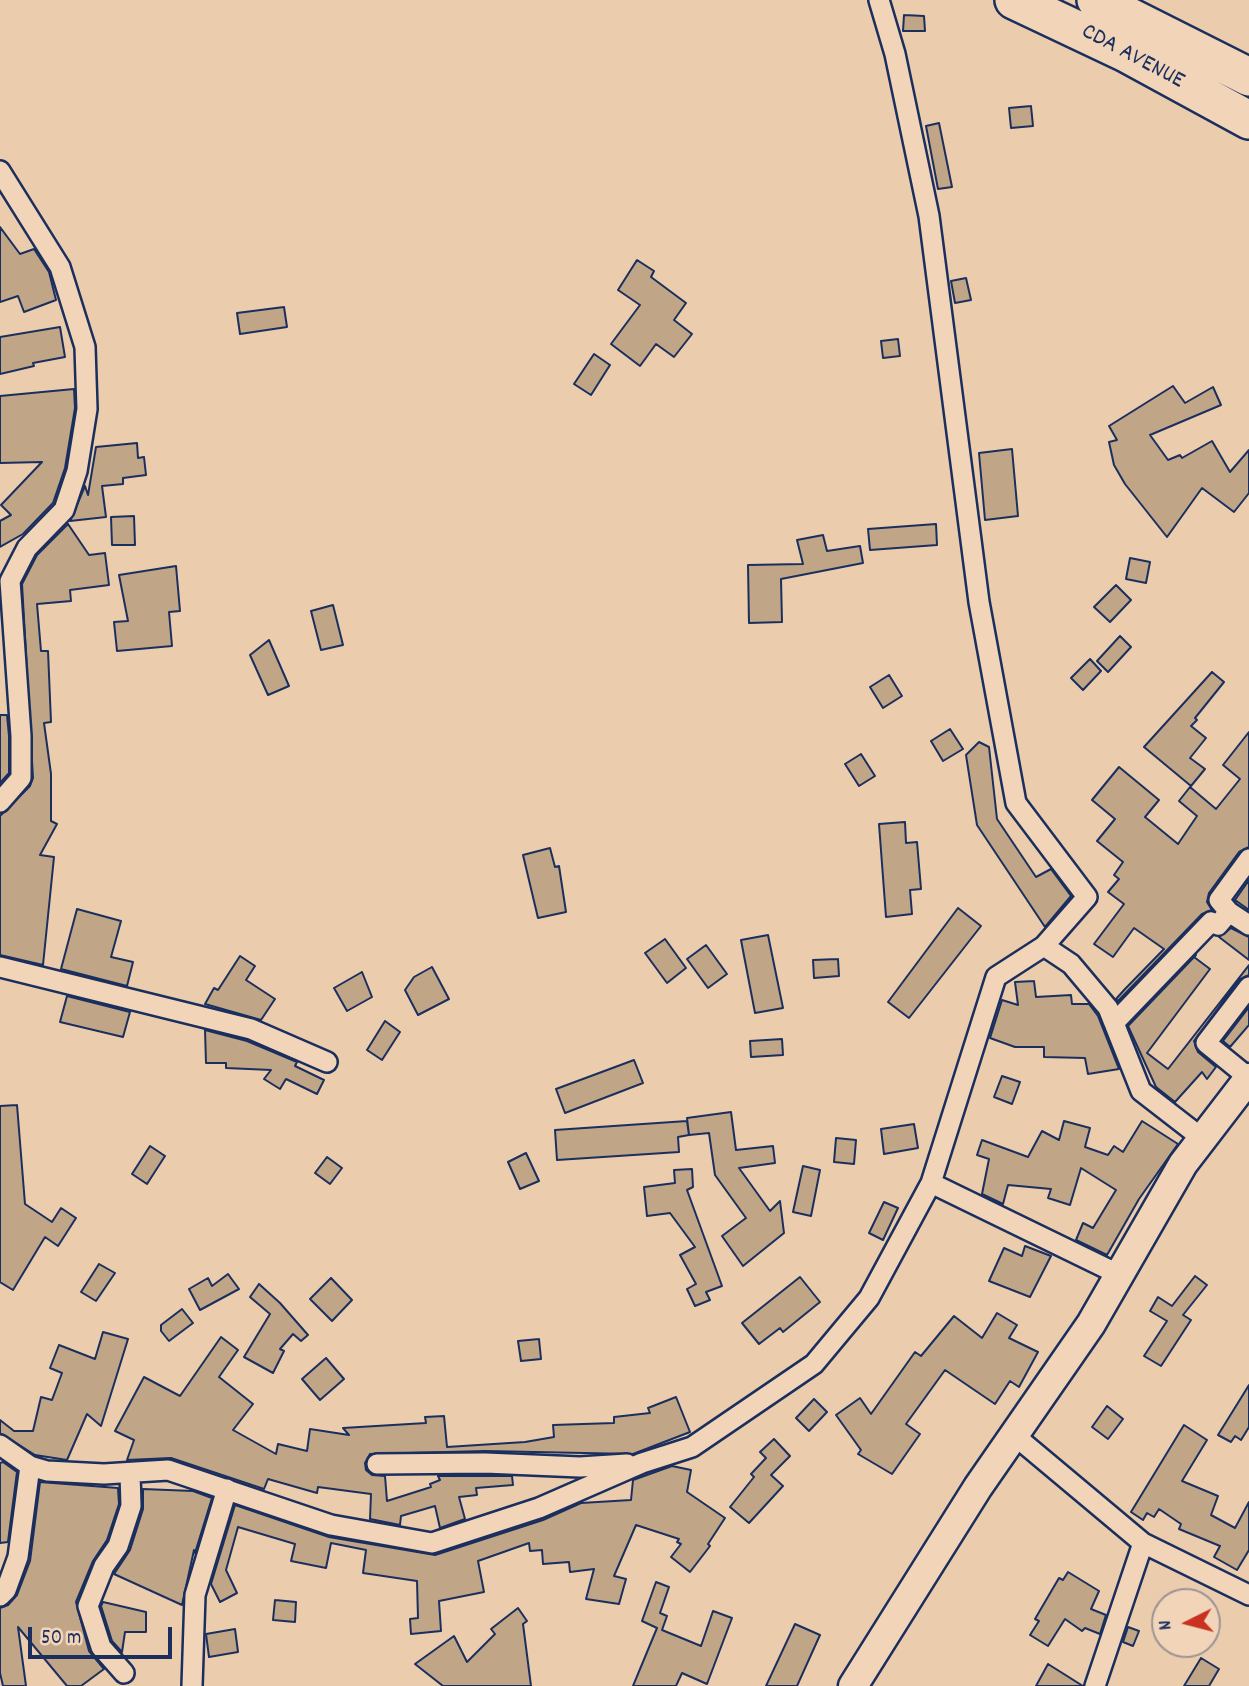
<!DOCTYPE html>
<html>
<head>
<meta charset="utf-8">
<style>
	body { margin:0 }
	#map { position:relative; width:1249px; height:1686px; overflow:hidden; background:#ebccac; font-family:Dekko,sans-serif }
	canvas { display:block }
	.north { position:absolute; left:1151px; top:1588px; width:70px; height:70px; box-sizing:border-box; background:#f2d5b9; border:2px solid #9c9395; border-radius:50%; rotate:264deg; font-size:19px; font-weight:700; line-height:28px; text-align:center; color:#1b2f5e }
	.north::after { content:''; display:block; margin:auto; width:24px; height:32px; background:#c8321e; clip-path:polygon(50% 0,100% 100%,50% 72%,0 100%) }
	.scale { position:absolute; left:28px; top:1627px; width:144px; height:32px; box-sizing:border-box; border:4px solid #1b2f5e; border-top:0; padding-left:9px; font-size:21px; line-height:24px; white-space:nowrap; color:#1b2f5e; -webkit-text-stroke:5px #f2d5b9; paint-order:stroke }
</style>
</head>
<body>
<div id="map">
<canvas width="1249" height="1686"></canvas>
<div class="north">N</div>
<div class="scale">50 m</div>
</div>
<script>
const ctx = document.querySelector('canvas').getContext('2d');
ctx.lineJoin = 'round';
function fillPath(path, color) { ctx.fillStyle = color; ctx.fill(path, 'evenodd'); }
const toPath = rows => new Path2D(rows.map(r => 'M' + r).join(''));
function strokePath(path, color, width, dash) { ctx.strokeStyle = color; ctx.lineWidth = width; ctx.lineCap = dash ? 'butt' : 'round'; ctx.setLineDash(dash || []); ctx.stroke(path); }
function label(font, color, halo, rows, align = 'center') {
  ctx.font = font + ' Dekko,sans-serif'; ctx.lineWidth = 6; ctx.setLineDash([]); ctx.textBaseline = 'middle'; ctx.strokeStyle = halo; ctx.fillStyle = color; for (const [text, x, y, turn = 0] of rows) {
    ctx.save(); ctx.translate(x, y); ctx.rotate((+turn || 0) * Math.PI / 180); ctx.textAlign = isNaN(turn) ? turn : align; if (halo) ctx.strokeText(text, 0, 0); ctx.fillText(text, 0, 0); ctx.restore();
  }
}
const building = toPath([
	[904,15,924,16,925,31,903,31,904,15],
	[1031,106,1033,126,1011,128,1009,108,1031,106],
	[939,123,952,187,938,189,926,126,939,123],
	[0,227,20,254,34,249,49,272,56,300,24,312,18,296,0,302,0,227],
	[637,260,654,271,651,277,686,303,674,320,692,334,674,357,656,344,640,366,611,344,640,305,618,290,637,260],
	[966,278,971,300,955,303,951,281,966,278],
	[284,307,287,327,240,334,237,313,284,307],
	[60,327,65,357,33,363,34,366,0,374,0,337,60,327],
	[898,339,900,356,883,358,881,341,898,339],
	[594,354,610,365,591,395,574,384,594,354],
	[1173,386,1185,403,1213,387,1221,405,1150,435,1168,460,1180,455,1182,458,1212,441,1230,472,1249,450,1249,493,1234,512,1202,488,1167,537,1125,484,1114,465,1109,442,1117,440,1109,426,1173,386],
	[74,389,75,408,65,468,53,503,23,534,0,547,0,521,11,515,1,505,42,462,0,463,0,396,74,389],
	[137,443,138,458,144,457,146,475,123,478,123,484,102,486,106,517,70,521,85,486,88,495,96,447,137,443],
	[1012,449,1018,516,985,520,979,453,1012,449],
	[134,516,135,545,112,545,111,517,134,516],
	[68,524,89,555,105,553,109,585,70,590,71,601,37,604,41,651,48,651,51,722,44,723,51,774,51,821,57,824,40,855,54,857,43,965,0,955,0,816,30,786,33,778,22,584,37,555,68,524],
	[936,524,937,545,870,550,868,529,936,524],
	[823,535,827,551,860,546,863,563,781,579,782,622,749,623,748,565,803,564,797,540,823,535],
	[1130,558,1150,562,1146,583,1126,579,1130,558],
	[176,566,180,611,169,612,172,646,117,651,114,622,128,621,119,575,176,566],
	[1116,585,1131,600,1110,622,1094,607,1116,585],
	[333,605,343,645,321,650,311,611,333,605],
	[1120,636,1131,647,1108,672,1097,661,1120,636],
	[269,640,289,686,268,695,250,655,269,640],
	[1090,659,1101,671,1083,690,1071,678,1090,659],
	[1212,672,1224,682,1195,718,1197,720,1191,726,1206,738,1190,758,1205,769,1191,786,1144,747,1212,672],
	[889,675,902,696,883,708,870,687,889,675],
	[0,715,7,715,9,736,9,773,0,783,0,715],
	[950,729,963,749,943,761,931,741,950,729],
	[1249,732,1249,847,1239,852,1209,893,1207,902,1212,910,1202,914,1118,1001,1116,999,1125,989,1164,949,1134,928,1113,957,1094,944,1124,904,1108,892,1119,879,1114,875,1123,862,1097,841,1115,819,1092,800,1119,767,1159,800,1145,817,1178,844,1197,816,1179,801,1190,787,1216,809,1240,779,1223,765,1249,732],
	[979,742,989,747,997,819,1036,877,1051,869,1071,896,1045,927,977,825,966,755,979,742],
	[861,754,875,776,859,786,845,764,861,754],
	[905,822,906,843,917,842,921,889,910,890,912,914,886,917,879,824,905,822],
	[550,848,555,867,559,866,566,912,538,918,523,855,550,848],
	[1249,880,1249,910,1235,900,1249,880],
	[958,908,981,926,909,1018,888,1002,958,908],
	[77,909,121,921,111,957,133,962,127,986,61,969,77,909],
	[1231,928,1249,937,1249,960,1219,937,1231,928],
	[768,935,783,1008,755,1013,741,940,768,935],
	[665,939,686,968,667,983,645,953,665,939],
	[706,945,727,974,708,988,687,959,706,945],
	[1196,955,1194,957,1210,969,1147,1053,1168,1069,1249,965,1249,975,1239,980,1194,1041,1198,1052,1216,1067,1207,1079,1202,1072,1175,1102,1156,1087,1128,1026,1196,955],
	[240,956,255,966,246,980,275,999,261,1020,205,1004,214,988,218,990,240,956],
	[838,959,839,976,814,978,813,960,838,959],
	[432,967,449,999,418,1015,405,990,414,977,432,967],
	[362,972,372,997,347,1011,334,988,362,972],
	[1034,981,1036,997,1071,995,1072,1004,1089,1004,1098,1016,1119,1069,1088,1074,1085,1058,1044,1057,1044,1047,1015,1047,990,1038,1002,1000,1018,1005,1015,982,1034,981],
	[67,996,130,1012,123,1037,60,1022,67,996],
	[1249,1007,1249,1025,1230,1047,1223,1041,1249,1007],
	[385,1021,400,1032,382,1060,367,1050,385,1021],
	[205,1030,247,1041,297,1062,295,1066,324,1080,317,1094,286,1079,280,1089,264,1079,271,1070,226,1068,226,1063,206,1063,205,1030],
	[782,1039,783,1055,751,1057,750,1041,782,1039],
	[634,1060,643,1083,565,1113,556,1089,634,1060],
	[1002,1076,1020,1082,1012,1104,994,1097,1002,1076],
	[17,1105,25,1204,52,1222,61,1208,76,1218,58,1246,45,1237,13,1290,0,1282,0,1106,17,1105],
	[731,1112,736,1150,773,1146,775,1163,739,1168,770,1211,780,1201,784,1233,743,1266,722,1236,746,1218,715,1175,709,1133,689,1135,687,1118,731,1112],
	[687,1121,689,1135,678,1137,679,1152,557,1160,555,1130,687,1121],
	[1064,1121,1090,1128,1085,1147,1108,1155,1114,1146,1123,1152,1142,1121,1178,1144,1139,1199,1107,1255,1076,1240,1083,1223,1093,1228,1116,1190,1081,1168,1070,1205,1048,1198,1051,1189,1008,1185,1003,1204,982,1194,989,1159,977,1155,982,1140,1028,1157,1042,1131,1059,1140,1064,1121],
	[914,1124,918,1148,884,1154,881,1129,914,1124],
	[836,1138,856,1140,854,1164,834,1162,836,1138],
	[150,1146,165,1156,147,1184,132,1174,150,1146],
	[526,1153,539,1181,520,1189,508,1162,526,1153],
	[327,1157,342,1168,330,1184,315,1173,327,1157],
	[803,1166,820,1170,811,1216,793,1212,803,1166],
	[692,1169,693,1187,687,1190,722,1286,706,1292,710,1300,695,1306,687,1289,696,1284,680,1255,695,1247,670,1213,647,1216,644,1187,675,1183,674,1170,692,1169],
	[884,1202,898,1208,883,1240,869,1233,884,1202],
	[1025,1246,1051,1256,1030,1297,989,1281,1004,1248,1022,1256,1025,1246],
	[99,1264,115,1273,96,1301,81,1292,99,1264],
	[228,1274,239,1289,200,1310,189,1289,208,1278,212,1286,228,1274],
	[1195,1276,1207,1285,1183,1315,1191,1320,1161,1366,1144,1356,1167,1321,1150,1311,1158,1297,1172,1306,1195,1276],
	[800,1277,820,1302,783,1332,780,1328,759,1344,742,1323,800,1277],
	[331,1278,352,1300,332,1321,310,1299,331,1278],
	[259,1284,280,1303,308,1335,301,1341,293,1334,280,1349,284,1351,273,1373,244,1357,270,1314,250,1297,259,1284],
	[182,1309,193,1323,169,1341,161,1331,161,1325,182,1309],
	[997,1313,1017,1325,1009,1338,1038,1352,1019,1387,1010,1381,995,1404,945,1370,906,1424,920,1434,892,1474,858,1454,861,1450,836,1415,860,1398,871,1414,915,1352,921,1356,954,1316,982,1338,997,1313],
	[103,1332,128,1339,101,1426,87,1414,67,1460,35,1455,0,1433,0,1420,14,1431,33,1431,41,1397,52,1400,62,1373,50,1368,59,1345,95,1359,103,1332],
	[221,1337,238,1350,219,1377,253,1404,233,1430,276,1454,278,1444,307,1451,310,1429,349,1435,343,1428,426,1423,425,1417,444,1416,447,1447,525,1442,554,1437,553,1425,614,1423,614,1417,650,1413,648,1408,676,1397,690,1432,633,1454,485,1451,370,1454,365,1463,366,1470,372,1475,385,1476,387,1501,431,1487,430,1484,440,1480,438,1476,512,1476,513,1485,476,1488,477,1495,459,1497,465,1519,440,1528,435,1506,401,1516,400,1525,370,1519,371,1494,318,1487,317,1493,268,1479,264,1489,171,1458,127,1460,134,1440,115,1431,144,1377,180,1396,221,1337],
	[539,1339,541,1359,521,1361,518,1341,539,1339],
	[326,1358,344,1379,320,1400,302,1379,326,1358],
	[1249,1385,1249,1427,1241,1440,1235,1436,1231,1442,1218,1435,1249,1385],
	[814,1399,827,1412,809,1431,796,1418,814,1399],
	[1107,1406,1123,1419,1108,1439,1092,1427,1107,1406],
	[1184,1425,1207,1440,1182,1481,1218,1496,1211,1515,1235,1528,1249,1502,1249,1550,1237,1570,1214,1557,1220,1546,1179,1529,1181,1524,1159,1509,1154,1517,1147,1513,1143,1520,1131,1512,1184,1425],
	[774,1439,790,1456,771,1475,783,1486,749,1523,730,1507,754,1477,751,1474,766,1458,760,1452,774,1439],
	[3,1462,17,1472,8,1542,0,1543,0,1463,3,1462],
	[672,1466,691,1470,687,1492,725,1518,708,1544,710,1546,690,1572,671,1557,681,1544,677,1542,679,1539,636,1525,614,1576,626,1579,619,1604,586,1599,594,1569,570,1572,569,1562,543,1564,542,1550,530,1551,529,1543,478,1561,484,1592,439,1601,441,1631,411,1634,410,1619,418,1618,417,1581,363,1573,366,1550,331,1543,326,1568,291,1561,295,1544,238,1527,226,1570,237,1593,220,1602,211,1584,235,1505,329,1537,435,1555,543,1520,581,1503,631,1500,633,1480,672,1466],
	[40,1482,118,1488,119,1504,107,1540,93,1561,76,1602,89,1651,104,1669,81,1686,67,1686,18,1627,26,1686,3,1686,0,1673,0,1608,8,1605,17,1595,30,1561,40,1482],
	[143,1489,193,1491,212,1498,195,1553,194,1550,182,1605,114,1574,130,1550,143,1509,143,1489],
	[1068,1572,1099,1591,1091,1609,1106,1615,1100,1634,1085,1628,1082,1631,1065,1619,1048,1646,1030,1635,1039,1621,1035,1619,1059,1578,1063,1580,1068,1572],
	[656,1582,669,1587,660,1613,667,1616,662,1630,701,1646,713,1611,732,1618,707,1684,682,1673,676,1686,633,1686,657,1628,642,1621,656,1582],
	[275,1600,296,1602,295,1622,273,1620,275,1600],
	[103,1602,146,1612,146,1632,125,1632,122,1652,112,1641,101,1606,103,1602],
	[518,1608,527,1621,523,1624,531,1686,443,1686,415,1664,454,1636,467,1662,495,1634,491,1629,518,1608],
	[795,1624,820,1635,797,1686,766,1686,795,1624],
	[1128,1627,1139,1631,1133,1646,1123,1642,1128,1627],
	[235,1629,238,1652,209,1657,206,1634,235,1629],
	[1201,1658,1219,1669,1209,1686,1184,1686,1201,1658],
	[1048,1664,1083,1686,1036,1686,1048,1664]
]);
const street = toPath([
	[879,0,895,54,929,216,979,602,1016,803,1087,897,1044,946,1071,964,1108,1008,1141,1091,1203,1139],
	[0,171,60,267,85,347,87,409,77,471,64,510,27,548,10,581,21,736,21,778,0,802],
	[1229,912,1249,925],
	[0,967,251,1029,327,1062],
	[1114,1023,1211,922,1218,925,1229,912,1219,900,1249,859],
	[1249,1078,1206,1043,1249,987],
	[931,1183,1120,1275],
	[1014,1435,1143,1543],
	[0,1445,30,1466,47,1471,104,1474,168,1470,331,1525,432,1543,539,1508,642,1463,692,1447,814,1364,869,1298,931,1183,996,977,1044,946],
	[377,1464,485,1463,580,1467,627,1464],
	[0,1596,6,1590,18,1557,30,1466],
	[124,1673,101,1647,88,1606,104,1566,118,1546,131,1506,130,1473],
	[192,1686,195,1595,227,1489],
	[1095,1686,1143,1543,1249,1595]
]);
const secondary = toPath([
	[853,1686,978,1487,1091,1324,1183,1164,1249,1078]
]);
const highway = toPath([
	[1014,0,1126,53,1249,120],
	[1096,0,1249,77]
]);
const streetNames = [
	["CDA AVENUE",1132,58,28]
];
fillPath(building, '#c1a587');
strokePath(building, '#1b2f5e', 2);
strokePath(street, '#1b2f5e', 24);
strokePath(secondary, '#1b2f5e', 33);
strokePath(highway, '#1b2f5e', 42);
strokePath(street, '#f2d5b9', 19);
strokePath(secondary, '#f2d5b9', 28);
strokePath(highway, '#f2d5b9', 37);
label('24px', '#1b2f5e', '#f2d5b9', streetNames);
</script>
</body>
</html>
